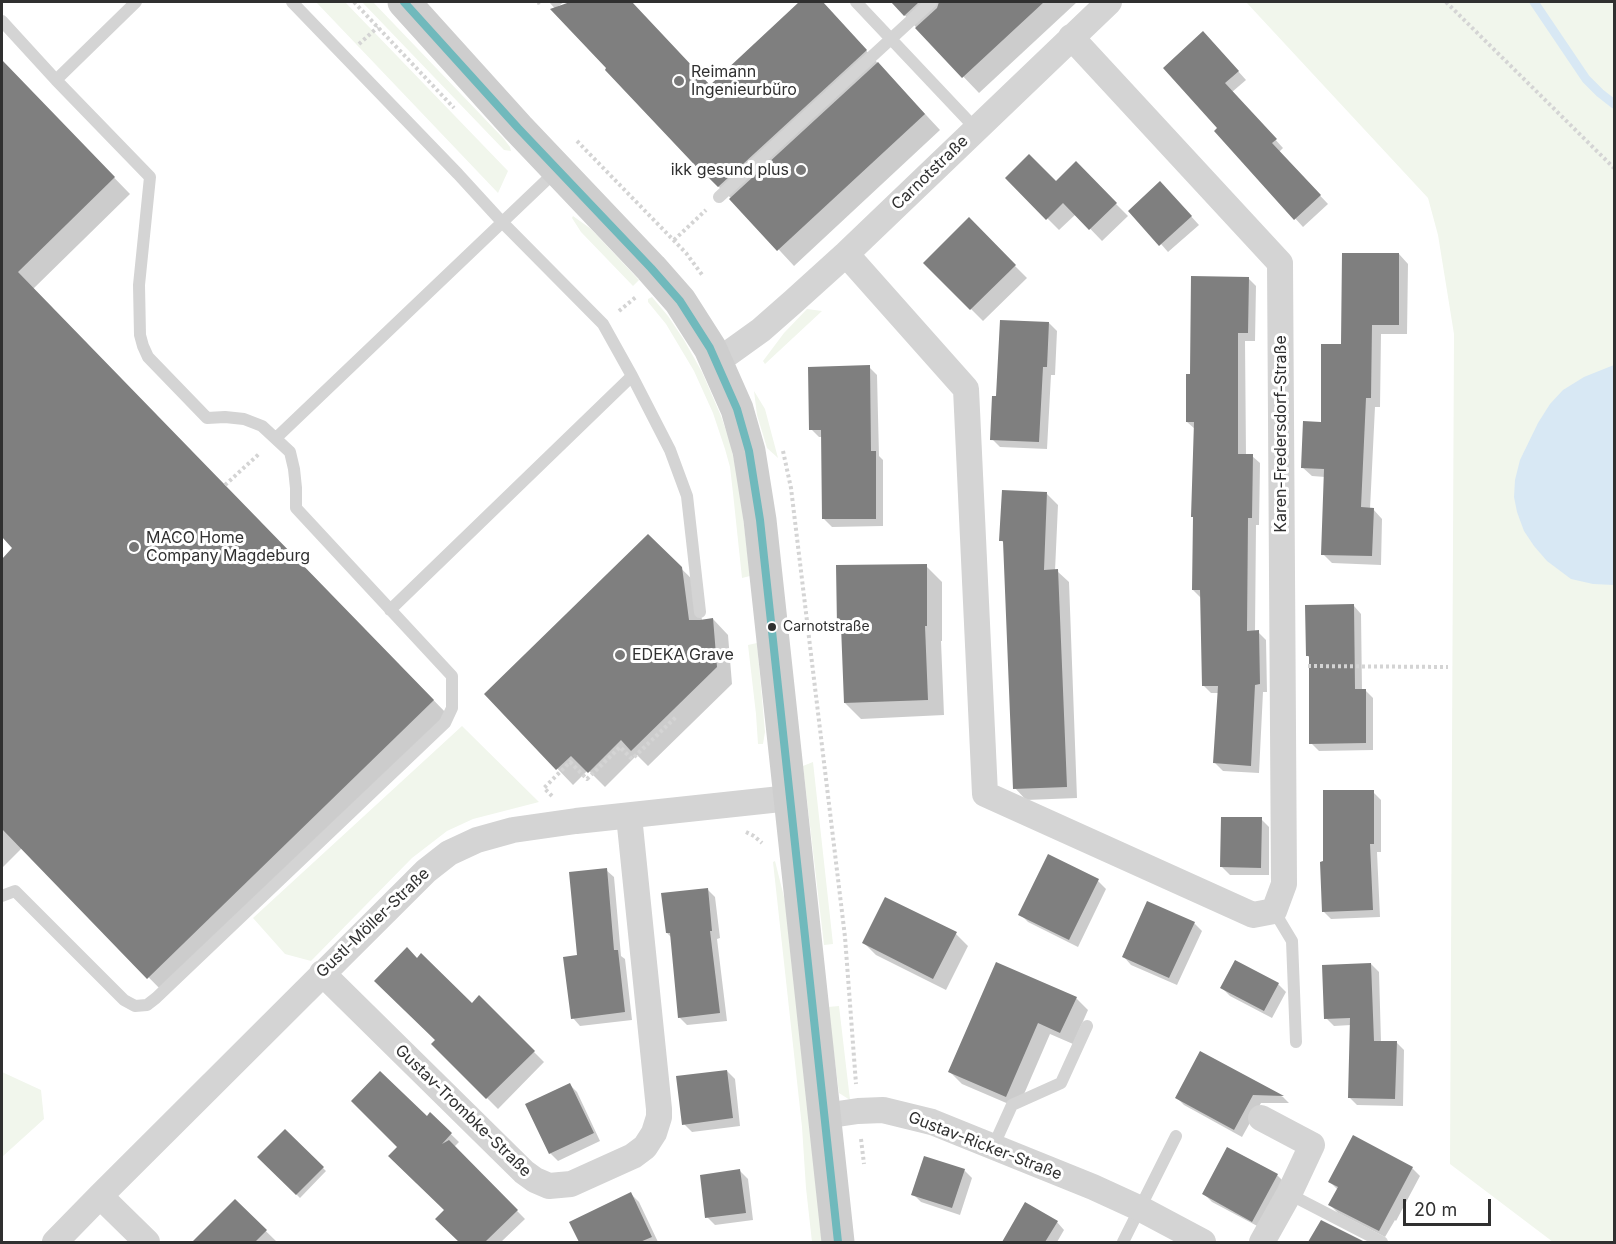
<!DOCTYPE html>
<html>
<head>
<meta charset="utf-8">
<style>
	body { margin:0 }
	#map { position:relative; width:1616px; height:1244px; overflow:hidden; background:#fff; font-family:Inter,sans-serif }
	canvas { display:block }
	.frame { position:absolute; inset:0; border:3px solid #303030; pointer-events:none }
	.scale { position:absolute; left:1403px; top:1199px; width:88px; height:27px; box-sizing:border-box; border:3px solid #303030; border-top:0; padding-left:8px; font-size:18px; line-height:21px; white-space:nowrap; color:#303030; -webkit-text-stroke:4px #fff; paint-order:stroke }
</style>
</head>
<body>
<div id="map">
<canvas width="1616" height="1244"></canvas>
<div class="frame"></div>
<div class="scale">20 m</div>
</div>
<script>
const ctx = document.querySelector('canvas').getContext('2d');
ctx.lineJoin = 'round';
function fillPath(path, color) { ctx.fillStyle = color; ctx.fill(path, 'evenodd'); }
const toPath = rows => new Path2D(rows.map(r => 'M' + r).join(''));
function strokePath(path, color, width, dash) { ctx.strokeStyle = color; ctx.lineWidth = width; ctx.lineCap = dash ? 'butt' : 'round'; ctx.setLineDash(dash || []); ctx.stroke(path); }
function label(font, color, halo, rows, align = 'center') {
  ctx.font = font + ' Inter,sans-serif'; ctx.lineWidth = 6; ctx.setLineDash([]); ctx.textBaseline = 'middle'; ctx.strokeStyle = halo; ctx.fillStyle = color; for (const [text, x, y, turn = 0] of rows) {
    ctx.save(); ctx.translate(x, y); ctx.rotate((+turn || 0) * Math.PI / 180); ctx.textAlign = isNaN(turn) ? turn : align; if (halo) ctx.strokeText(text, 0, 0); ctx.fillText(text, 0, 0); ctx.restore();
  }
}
const green = toPath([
	[316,2,345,2,508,171,498,193],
	[362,2,373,2,504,139,510,147,511,151,504,150],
	[1246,2,1614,2,1614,1242,1553,1242,1450,1164,1454,334,1438,235,1428,198],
	[573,216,591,229,639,280,633,286,581,232,572,218],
	[652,297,668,316,684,340,702,372,721,416,731,445,740,491,750,576,742,578,733,493,730,467,725,449,713,413,694,371,666,324,648,302,648,299],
	[807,309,822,311,765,364,763,361,784,333],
	[754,391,765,409,778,458,767,448,757,415],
	[757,643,765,732,763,744,758,744,756,714,748,645],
	[462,726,539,802,473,819,447,831,412,858,311,961,285,954,253,918],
	[813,762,833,944,824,945,803,766],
	[775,861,785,901,822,1242,812,1242,806,1188,802,1127,773,862],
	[839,1006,850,1100,839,1093,828,1007],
	[2,1072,41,1090,44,1119,2,1157]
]);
const water = toPath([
	[1614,365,1614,585,1593,584,1571,579,1547,561,1534,546,1524,531,1517,512,1514,497,1515,480,1520,460,1538,423,1550,404,1563,390,1584,377]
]);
const shadow = toPath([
	[549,2,564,2,556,8,574,2,631,2,711,87,801,2,821,2,940,130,794,266,732,199,708,177],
	[892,2,1077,2,979,93],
	[1211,41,1246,80,1232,92,1283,148,1279,152,1328,204,1303,227,1216,131,1219,128],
	[2,62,130,194,33,289,449,716,164,993,22,848,2,868,2,561,15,548,2,535],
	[1076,164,1128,216,1102,241,1076,214,1059,230,1007,178,1056,183],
	[1168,191,1199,225,1168,252,1161,244],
	[969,220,1027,278,983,321,925,263],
	[1399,254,1408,264,1407,334,1381,334,1380,407,1375,407,1370,509,1373,509,1382,519,1381,565,1332,563,1323,554,1325,477,1312,476,1302,467,1322,423,1343,346],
	[1248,278,1256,286,1255,341,1245,341,1246,455,1252,456,1260,463,1259,525,1256,525,1255,632,1258,632,1266,640,1267,692,1263,692,1259,773,1223,771,1215,763,1219,693,1211,693,1203,685,1201,598,1193,590,1195,429,1187,422,1192,376],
	[1049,323,1057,331,1055,375,1051,375,1047,449,1000,447,992,439,997,398],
	[869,367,877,375,879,456,883,460,883,526,832,527,824,519,823,437,819,437,811,429],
	[1047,494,1058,505,1055,571,1057,571,1069,582,1077,798,1026,800,1015,788,1005,544,1001,540],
	[648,536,698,585,702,621,713,619,728,635,732,684,648,766,637,755,605,787,588,770,573,785,486,694],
	[926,566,942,582,942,641,941,641,944,715,861,719,845,703,843,630,838,626],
	[1354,606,1361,614,1362,690,1365,690,1373,698,1373,750,1319,751,1311,743,1310,659,1308,656],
	[1373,792,1381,800,1381,852,1377,852,1380,917,1331,919,1323,911],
	[1261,819,1269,827,1269,875,1230,875,1222,867],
	[606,870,614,877,621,956,625,959,632,1020,580,1026,573,1018,578,956],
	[1098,881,1106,889,1078,947,1028,922,1020,914],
	[707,889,715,897,720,938,717,939,727,1021,687,1025,679,1017,672,938,667,933],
	[1194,923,1202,931,1177,985,1131,965,1124,957],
	[956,934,968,946,946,990,876,955,864,943],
	[1371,964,1379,972,1381,1042,1396,1042,1404,1050,1403,1106,1357,1105,1349,1097,1351,1025,1334,1026,1326,1018],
	[1278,984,1286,992,1272,1018,1230,996,1222,988],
	[479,997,544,1062,498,1109,433,1044],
	[1076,998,1088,1010,1073,1044,1050,1034,1018,1108,962,1084,950,1072],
	[1200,1053,1283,1097,1289,1103,1261,1103,1242,1137,1184,1105,1176,1097],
	[727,1071,735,1079,740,1126,692,1132,684,1124],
	[569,1084,577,1092,600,1141,558,1161,550,1153,527,1105],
	[430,1114,459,1142,454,1147,525,1219,501,1242,461,1242,437,1219,446,1210,427,1118],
	[285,1131,326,1171,300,1198,259,1157],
	[1412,1168,1420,1176,1396,1221,1395,1220,1385,1237,1338,1213,1330,1205,1338,1190,1330,1182],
	[964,1170,972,1178,960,1215,921,1202,913,1194],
	[740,1171,748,1179,753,1220,715,1225,707,1217],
	[1277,1175,1285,1183,1261,1228,1212,1202,1204,1194],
	[631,1194,639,1202,658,1242,580,1242,571,1223],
	[235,1201,277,1242,216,1242,208,1235],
	[1057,1222,1064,1230,1057,1242,1008,1242,1005,1239],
	[1321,1222,1362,1242,1310,1242]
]);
const stream = toPath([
	[1534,2,1586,79,1600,93,1614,104]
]);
const building = toPath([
	[570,2,632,2,710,85,799,2,823,2,867,50,718,187,708,177,707,178,605,70,606,68,550,9],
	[891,2,919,2,904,16],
	[939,2,1044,2,962,78,915,28,937,8],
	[1203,31,1239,71,1225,83,1277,139,1272,143,1321,195,1294,220,1214,131,1217,128,1163,68],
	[2,60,115,177,18,272,434,700,147,979,2,829,2,559,12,548,2,537],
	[878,62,925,114,777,251,729,199],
	[1029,154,1056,181,1076,161,1117,203,1089,230,1063,203,1046,220,1005,178],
	[1160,181,1192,216,1159,246,1128,211],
	[969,217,1016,265,970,310,923,263],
	[1342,253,1399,253,1399,325,1372,325,1371,398,1366,398,1361,507,1374,508,1372,556,1321,555,1324,469,1301,468,1303,421,1321,422,1321,344,1341,344],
	[1191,276,1249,277,1248,333,1238,333,1238,454,1253,454,1252,518,1248,518,1247,631,1259,630,1260,684,1255,685,1251,766,1213,763,1218,686,1202,686,1200,590,1192,590,1193,517,1191,517,1194,422,1186,422,1186,374,1190,374],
	[1000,320,1049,322,1047,367,1043,367,1039,442,990,440,992,396,996,396],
	[870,365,871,451,876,451,876,519,822,519,821,430,809,430,808,367],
	[1002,490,1047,492,1044,570,1058,569,1067,787,1013,789,1003,541,999,541],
	[648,534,682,567,689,620,700,620,713,618,717,667,631,751,621,740,588,773,571,756,556,770,484,694],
	[927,564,927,626,925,626,928,700,844,703,841,626,837,626,836,565],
	[1354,604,1355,689,1366,689,1366,743,1309,744,1309,656,1306,656,1305,605],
	[1323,790,1374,790,1374,844,1370,844,1373,910,1322,912,1320,862,1323,861],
	[1221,817,1262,817,1261,868,1220,867],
	[1048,854,1099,879,1069,940,1018,915],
	[607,868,614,950,618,950,625,1012,571,1019,563,957,577,955,569,872],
	[708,888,712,931,710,931,720,1013,678,1018,670,933,666,933,661,893],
	[885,897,957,932,933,979,862,943],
	[1147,901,1195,922,1169,978,1122,957],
	[407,947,417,958,421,953,472,1003,479,995,535,1051,486,1099,431,1044,435,1040,374,981],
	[1235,960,1279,983,1264,1011,1220,988],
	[996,962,1077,997,1060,1033,1038,1023,1006,1097,948,1072],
	[1371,963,1374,1041,1397,1041,1395,1099,1348,1098,1350,1018,1324,1019,1322,965],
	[1200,1051,1284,1096,1253,1095,1234,1130,1175,1098],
	[727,1070,733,1118,682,1125,676,1076],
	[380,1071,427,1116,430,1112,452,1133,442,1144,449,1140,518,1210,485,1242,459,1242,435,1219,444,1210,388,1156,397,1147,351,1101],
	[570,1083,594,1133,549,1154,525,1104],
	[285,1129,324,1167,296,1195,257,1157],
	[1353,1135,1413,1167,1379,1231,1328,1205,1338,1187,1328,1182],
	[1227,1147,1278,1174,1252,1222,1202,1194],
	[924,1156,965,1169,952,1208,911,1195],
	[740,1169,746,1213,705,1218,700,1175],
	[631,1192,652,1237,640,1242,579,1242,569,1222],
	[235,1199,267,1230,255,1242,192,1242],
	[1025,1202,1058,1221,1045,1242,1002,1242],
	[1321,1220,1365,1242,1308,1242]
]);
const path = toPath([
	[354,2,454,108],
	[1446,2,1614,168],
	[537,3,540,2],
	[359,44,378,27],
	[577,141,686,253,703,276],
	[674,240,706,210],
	[619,311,636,297],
	[783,451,791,488,845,937,856,1084],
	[225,485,260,453],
	[1308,666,1448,667],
	[552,796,544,788,570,762,587,779,620,747,632,759,676,717],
	[746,832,754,836,762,843],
	[861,1139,864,1164]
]);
const lane = toPath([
	[292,2,458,174,502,222,603,324,632,376,670,450,687,496,700,612],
	[856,2,976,129],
	[2,21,56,80,150,177,139,285,140,335,143,346,148,357,207,418,225,417,244,419,262,426,290,452,294,469,296,488,296,508,452,676,452,708,445,723,156,998,147,1005,135,1006,124,1000,15,891,2,896],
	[56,80,136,2],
	[719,197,931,2],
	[276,438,556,171],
	[390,610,632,376],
	[1274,911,1292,941,1296,1042],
	[993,1147,1012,1105,1061,1083,1087,1026],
	[1289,1194,1382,1242],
	[1123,1242,1176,1136]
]);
const street = toPath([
	[846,254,966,389,985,794,1253,915,1274,911,1284,884,1280,263,1071,37],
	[716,360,729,353,761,330,794,301,846,254,1109,2],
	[322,973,524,1172,535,1180,549,1186,571,1184,633,1156,645,1147,654,1133,659,1117,659,1109,629,816],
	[824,1116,858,1111,883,1110,932,1122,1093,1187,1141,1209,1203,1242],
	[1261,1118,1312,1145,1289,1194,1262,1242],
	[100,1196,147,1242],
	[55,1242,100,1196,426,871,449,853,477,840,513,830,576,821,790,798]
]);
const secondary = toPath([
	[404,2,518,128,651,268,680,301,710,348,737,409,749,451,760,520,838,1242]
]);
const bus1 = toPath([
	[404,2,518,128,651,268,680,301,710,348,737,409,749,451,760,520,838,1242]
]);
const markers = [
	[679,81,6,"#787878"],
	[801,170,6,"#787878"],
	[134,547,6,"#787878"],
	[772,627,5,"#303030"],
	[620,655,6,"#787878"]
];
const busNames = [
	["Carnotstraße",783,627]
];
const poiNames = [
	["Reimann",691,72],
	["Ingenieurbüro",691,90],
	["ikk gesund plus",789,170,"right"],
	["MACO Home",146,538],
	["Company Magdeburg",146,556],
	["EDEKA Grave",632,655]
];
const streetNames = [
	["Carnotstraße",930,173,-44],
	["Karen-Fredersdorf-Straße",1281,434,-90],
	["Gustl-Möller-Straße",373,923,-44],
	["Gustav-Trombke-Straße",463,1111,44],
	["Gustav-Ricker-Straße",985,1146,21]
];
fillPath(green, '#f1f6ec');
fillPath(water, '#d8e8f4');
fillPath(shadow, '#0003');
strokePath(stream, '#d8e8f4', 9);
fillPath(building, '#7f7f7f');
strokePath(path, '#d4d4d4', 4, [3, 3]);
strokePath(lane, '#d4d4d4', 12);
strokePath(street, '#d4d4d4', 26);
strokePath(secondary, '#cecece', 33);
strokePath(bus1, '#70b9bc', 8);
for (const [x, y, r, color] of markers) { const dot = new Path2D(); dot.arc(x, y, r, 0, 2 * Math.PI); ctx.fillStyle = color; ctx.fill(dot); strokePath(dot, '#fff', 2); }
label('14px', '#303030', '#fff', busNames, 'left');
label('16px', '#303030', '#fff', poiNames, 'left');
label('16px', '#303030', '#fff', streetNames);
</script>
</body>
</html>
